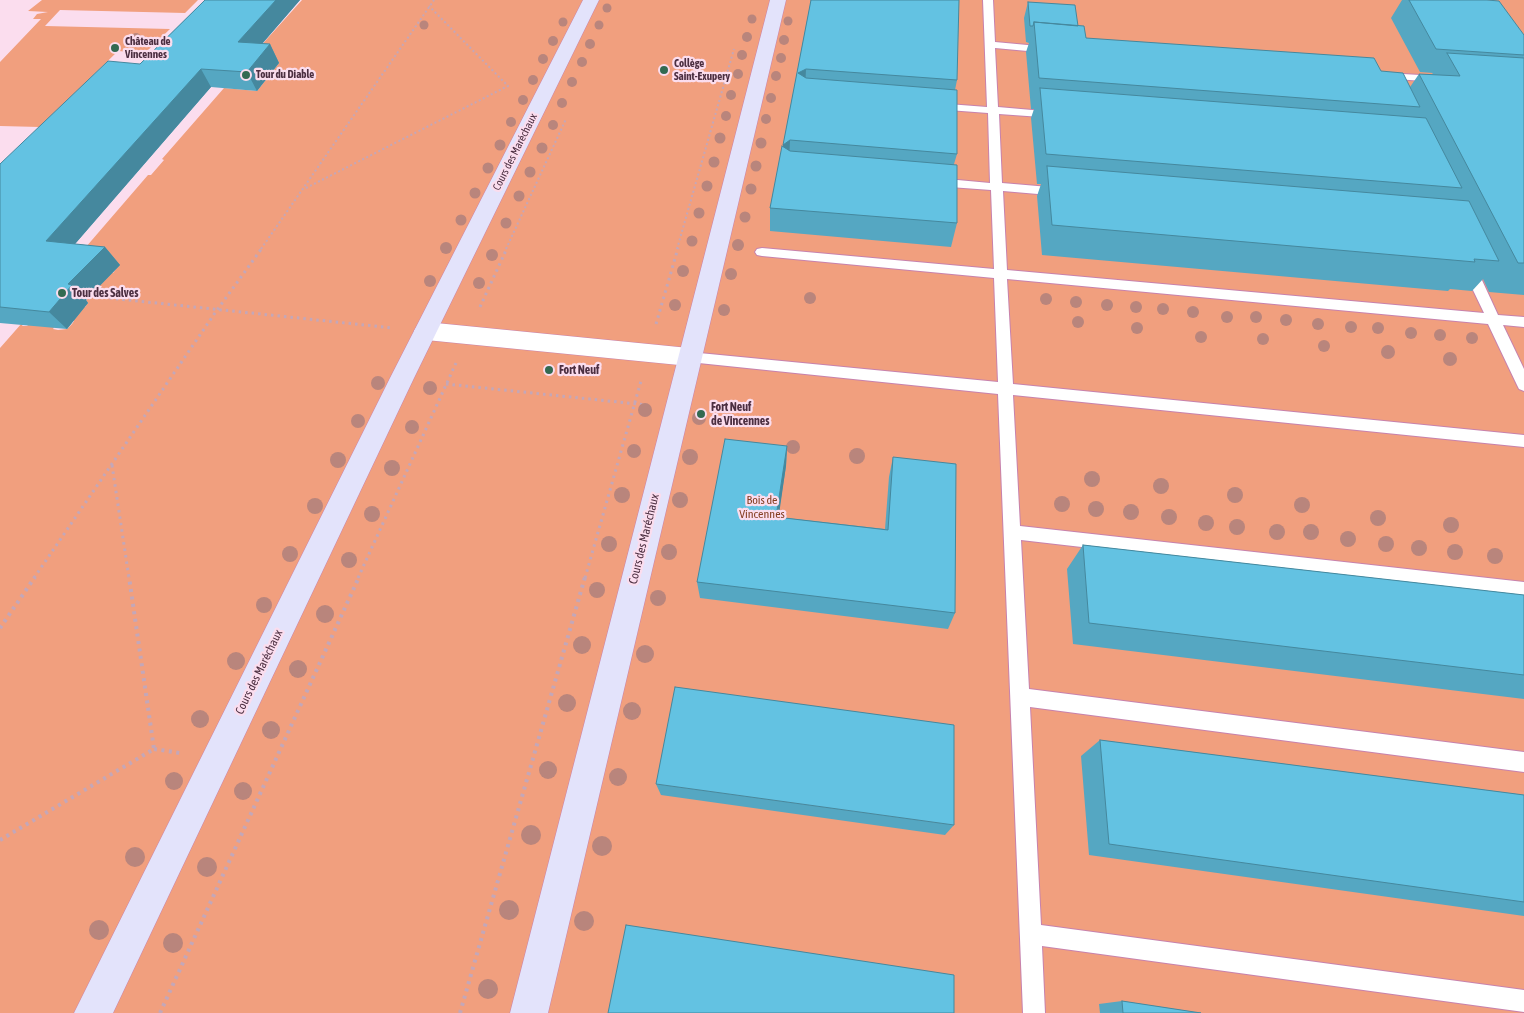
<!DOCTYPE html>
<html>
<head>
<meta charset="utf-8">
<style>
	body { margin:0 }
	canvas { display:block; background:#fbddee }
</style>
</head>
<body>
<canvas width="1524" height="1013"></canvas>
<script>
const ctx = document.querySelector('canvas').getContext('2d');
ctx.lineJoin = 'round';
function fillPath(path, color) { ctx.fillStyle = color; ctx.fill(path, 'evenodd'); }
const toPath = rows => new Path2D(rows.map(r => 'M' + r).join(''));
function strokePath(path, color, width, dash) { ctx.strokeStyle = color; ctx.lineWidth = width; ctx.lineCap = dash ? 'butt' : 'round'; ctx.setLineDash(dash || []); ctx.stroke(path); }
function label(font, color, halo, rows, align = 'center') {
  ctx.font = font + ' "Asap Condensed",sans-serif'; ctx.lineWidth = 4.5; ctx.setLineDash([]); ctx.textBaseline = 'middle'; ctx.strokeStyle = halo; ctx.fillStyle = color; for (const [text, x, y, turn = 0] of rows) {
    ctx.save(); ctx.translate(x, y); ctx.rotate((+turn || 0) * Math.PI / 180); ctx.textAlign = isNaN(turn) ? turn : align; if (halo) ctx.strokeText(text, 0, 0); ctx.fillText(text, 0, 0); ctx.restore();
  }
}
const green = toPath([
	[42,0,198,0,185,13,60,10,45,26,170,29,145,53,118,51,40,127,0,126,0,62,41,19,33,19,37,14,48,12,28,11],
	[302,0,1524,0,1524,1013,0,1013,0,348,22,323,24,323,22,326,27,326,30,323,55,326,53,329,58,330,67,329,72,324,74,321,71,319,81,307,85,307,88,303,85,302,95,290,99,290,102,286,99,286,110,272,113,273,116,269,73,262,148,175,151,175,164,160,162,159,224,88,257,91,279,63,248,60]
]);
const pathFar2 = toPath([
	[306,188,508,86,429,6],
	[261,249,434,0],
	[506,249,566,119],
	[677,249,734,49]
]);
const pathFar1 = toPath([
	[90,296,393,328],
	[480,307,507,248],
	[656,324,678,248],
	[446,384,647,405],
	[112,465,129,578],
	[34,578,217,310,262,248],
	[358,578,456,363],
	[585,578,641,381]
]);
const path = toPath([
	[0,628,35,577],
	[154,749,180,753],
	[0,840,154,749,129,577],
	[160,1013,359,577],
	[460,1013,585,577]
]);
const lane = toPath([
	[983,0,993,0,995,42,1049,47,1054,50,1049,53,995,48,998,107,1055,112,1061,115,1055,118,999,114,1002,183,1061,188,1067,192,1061,196,1003,191,1007,270,1484,313,1461,265,1463,262,1468,261,1473,262,1475,265,1498,315,1524,317,1524,327,1503,325,1524,369,1524,391,1519,389,1517,385,1488,324,1007,279,1013,384,1524,435,1524,447,1013,395,1020,526,1524,582,1524,598,1021,540,1029,689,1524,752,1524,772,1030,707,1041,925,1524,990,1524,1012,1042,946,1045,1013,1023,1013,998,394,689,362,684,361,682,357,684,353,689,352,998,382,994,278,762,256,757,255,755,252,757,249,762,248,994,269,991,190,936,186,930,182,936,178,990,183,988,113,935,109,929,106,935,103,987,107,983,0],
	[1385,73,1438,76,1443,79,1438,82,1381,78,1380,76,1385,73]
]);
const street = toPath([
	[426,322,689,348,698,351,701,357,698,363,689,366,426,340,418,337,414,331,418,325,426,322]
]);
const secondary = toPath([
	[583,0,599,0,414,378,113,1013,74,1013,390,378,583,0],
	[770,0,786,0,548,1013,510,1013,770,0]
]);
const trees = [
	[607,8,4.5],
	[752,19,4.5],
	[788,21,4.5],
	[563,22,4.5],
	[424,25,4.5],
	[599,25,4.5],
	[747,37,5],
	[136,38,5],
	[784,40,5],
	[553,41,5],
	[590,44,5],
	[742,55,5],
	[781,58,5],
	[543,59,5],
	[582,62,5],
	[738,74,5],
	[776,76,5],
	[533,80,5],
	[572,82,5],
	[731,95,5],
	[771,98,5],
	[523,100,5],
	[562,103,5],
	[726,116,5],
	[766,119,5],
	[511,122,5],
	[553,125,5],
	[720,138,5.5],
	[761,143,5.5],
	[500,145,5.5],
	[542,148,5.5],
	[714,162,5.5],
	[756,166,5.5],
	[488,168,5.5],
	[530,172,5.5],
	[707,186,5.5],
	[751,189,5.5],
	[475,193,5.5],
	[519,196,5.5],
	[699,213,5.5],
	[745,217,5.5],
	[461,220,5.5],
	[506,223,5.5],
	[692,241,5.5],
	[738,245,6],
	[446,248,6],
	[492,255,6],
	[683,271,6],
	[731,274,6],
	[430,281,6],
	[479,283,6],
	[810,298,6],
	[1046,299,6],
	[1076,302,6],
	[675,305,6],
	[1107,305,6],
	[1136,307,6],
	[1163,309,6],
	[724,310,6],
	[1193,312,6],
	[1227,317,6],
	[1256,317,6],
	[1286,320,6],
	[1078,322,6],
	[1318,324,6],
	[1351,327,6],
	[1137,328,6],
	[1378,328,6],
	[1411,333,6],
	[1440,335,6],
	[1201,337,6],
	[1472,338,6],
	[1263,339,6],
	[1324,346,6],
	[1388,352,7],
	[1450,359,7],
	[378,383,7],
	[430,388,7],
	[645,410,7],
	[699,418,7],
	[358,421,7],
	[412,427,7],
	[793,447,7],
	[634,451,7],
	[857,456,8],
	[690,457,8],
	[338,460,8],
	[392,468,8],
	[1092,479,8],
	[1161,486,8],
	[622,495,8],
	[1235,495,8],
	[680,500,8],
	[1062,504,8],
	[1302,505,8],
	[315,506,8],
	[1096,509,8],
	[1131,512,8],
	[372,514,8],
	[1169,517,8],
	[1378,518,8],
	[1206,523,8],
	[1451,525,8],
	[1237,527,8],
	[1277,532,8],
	[1311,532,8],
	[1348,539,8],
	[609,544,8],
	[1386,544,8],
	[1419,548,8],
	[669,552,8],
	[1455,552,8],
	[290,554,8],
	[1495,556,8],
	[349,560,8],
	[597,590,8],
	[658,598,8],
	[264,605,8],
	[325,614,9],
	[582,645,9],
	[645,654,9],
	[236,661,9],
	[298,669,9],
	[567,703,9],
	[632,711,9],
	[200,719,9],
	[271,730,9],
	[548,770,9],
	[618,777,9],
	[174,781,9],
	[243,791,9],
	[531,835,10],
	[602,846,10],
	[135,857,10],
	[207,867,10],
	[509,910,10],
	[584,921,10],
	[99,930,10],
	[173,943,10],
	[488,989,10]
];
const wall = toPath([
	[205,0,300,0,262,44,270,44,279,63,257,91,211,87,75,244,105,247,120,265,86,300,88,303,67,329,0,323,0,164,140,64],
	[811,0,957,80,955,90,957,154,954,164,957,223,951,247,770,231,770,208,783,146],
	[1402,0,1487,0,1524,35,1524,295,1489,292,1483,279,1472,291,1450,289,1448,291,1042,255,1037,196,1041,184,1037,184,1031,118,1034,109,1031,109,1026,52,1029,43,1026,42,1024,18,1028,2,1078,26,1086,38,1381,71,1410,87,1419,74,1432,74,1433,73,1420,72,1391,18],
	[787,446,786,466,778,517,885,529,889,477,893,457,955,613,948,629,700,598,697,582],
	[1083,545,1524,595,1524,699,1073,644,1067,569],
	[1100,740,1524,795,1524,916,1089,855,1081,756],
	[656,784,954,825,945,835,661,795],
	[1122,1001,1201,1013,1100,1013,1099,1004]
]);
const shadedWall = toPath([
	[276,0,300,0,248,60,238,42],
	[270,44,279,63,257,91,247,72],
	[201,69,211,87,62,259,46,241],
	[806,69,805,91,798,73],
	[790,140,789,163,782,167,783,145],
	[105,247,120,265,86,300,88,303,67,329,49,312,68,284],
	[787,446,786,466,776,535,776,517]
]);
const building = toPath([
	[205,0,276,0,238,42,270,44,247,72,201,69,46,241,105,247,68,284,72,285,49,312,0,307,0,164,108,61,140,64,205,0],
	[811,0,959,0,957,80,806,69,798,73,806,78,957,90,957,154,790,140,783,145,811,0],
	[1409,0,1487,0,1499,1,1524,35,1524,55,1436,49,1409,0],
	[1028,2,1075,5,1078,26,1034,22,1033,26,1030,26,1028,2],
	[1034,22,1084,26,1086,38,1374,58,1381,71,1403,73,1420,107,1039,78,1034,22],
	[1447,53,1524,58,1524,263,1518,263,1419,74,1460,76,1447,53],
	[1040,88,1426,118,1462,188,1046,154,1040,88],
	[782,146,790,151,957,165,957,223,770,208,782,146],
	[1047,166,1469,201,1499,261,1474,259,1475,262,1052,225,1047,166],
	[725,439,787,446,776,517,888,530,893,457,956,464,955,613,697,582,725,439],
	[1083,545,1524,595,1524,675,1089,623,1083,545],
	[675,687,954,725,954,825,656,784,675,687],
	[1100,740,1524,795,1524,902,1109,844,1100,740],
	[626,925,954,975,954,1013,608,1013,626,925],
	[1122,1001,1201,1013,1123,1013,1122,1001]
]);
const markers = [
	[115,48,5,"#336a51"],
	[664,70,5,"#336a51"],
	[246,75,5,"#336a51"],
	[62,293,5,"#336a51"],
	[549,370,5,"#336a51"],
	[701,414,5,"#336a51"]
];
const farPoinames = [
	["Château de",125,42],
	["Vincennes",125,55],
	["Collège",674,64],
	["Saint-Exupery",674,77],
	["Tour du Diable",256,75]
];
const farStreetnames = [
	["Cours des Maréchaux",515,152,-63]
];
const poiNames = [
	["Tour des Salves",72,293],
	["Fort Neuf",559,370],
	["Fort Neuf",711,407],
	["de Vincennes",711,421]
];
const parkNames = [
	["Bois de",762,500],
	["Vincennes",762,514]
];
const streetNames = [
	["Cours des Maréchaux",644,539,-76],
	["Cours des Maréchaux",259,672,-64]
];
fillPath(green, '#f19f7e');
strokePath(lane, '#c782ad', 2);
strokePath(street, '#c782ad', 1);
strokePath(secondary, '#c782ad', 1);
strokePath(pathFar2, '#c4a7b8', 2, [2, 2.5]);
strokePath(pathFar1, '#c4a7b8', 3, [2.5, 4]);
strokePath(path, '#c4a7b8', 4, [3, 4.5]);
fillPath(lane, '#fff');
fillPath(street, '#fff');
fillPath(secondary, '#e3e3fb');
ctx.fillStyle = '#b9857c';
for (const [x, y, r] of trees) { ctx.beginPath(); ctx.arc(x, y, r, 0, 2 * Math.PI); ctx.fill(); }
fillPath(wall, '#55a7c2');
fillPath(shadedWall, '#45889e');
fillPath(building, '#63c2e2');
strokePath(building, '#45889e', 1);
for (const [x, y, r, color] of markers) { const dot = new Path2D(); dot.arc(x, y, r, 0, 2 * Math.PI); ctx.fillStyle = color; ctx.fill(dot); strokePath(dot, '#fbddee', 2); }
label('bold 11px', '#4c2f41', '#fbddee', farPoinames, 'left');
label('11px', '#4c2f41', '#fbddee', farStreetnames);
label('bold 12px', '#4c2f41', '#fbddee', poiNames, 'left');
label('12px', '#833d1f', '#fbddee', parkNames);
label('12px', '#4c2f41', '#fbddee', streetNames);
</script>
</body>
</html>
